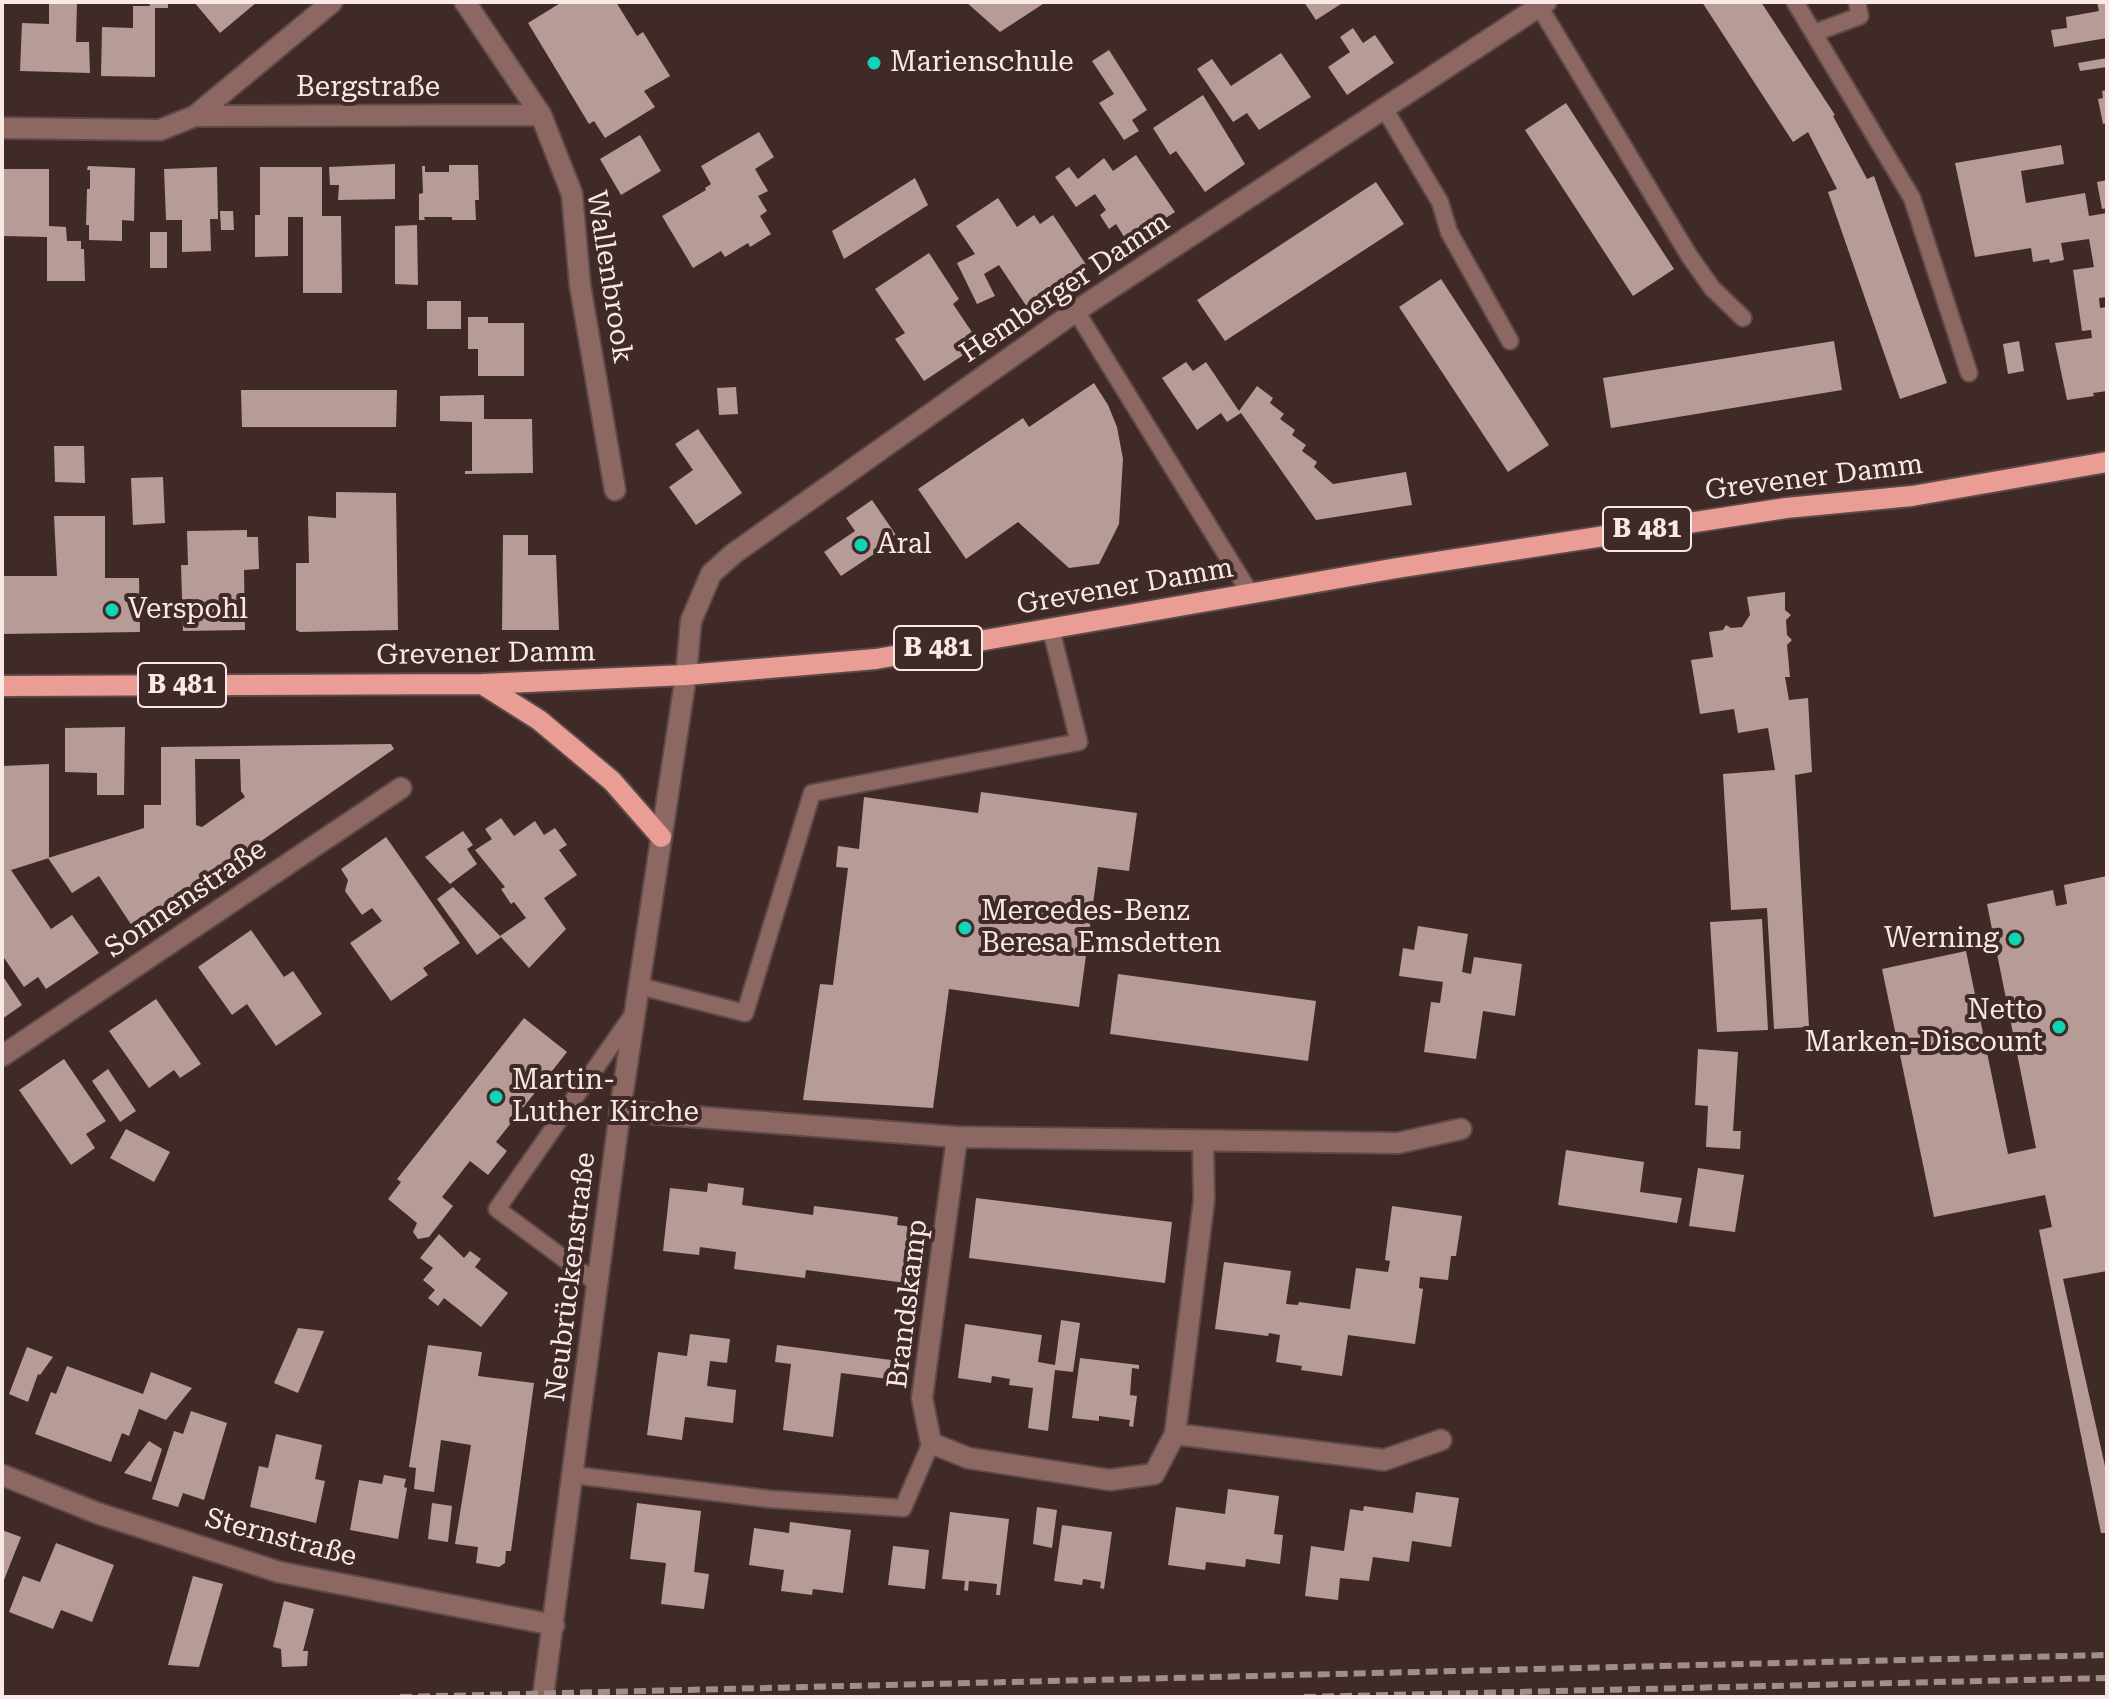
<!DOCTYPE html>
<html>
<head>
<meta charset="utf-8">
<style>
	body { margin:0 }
	#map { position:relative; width:2109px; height:1699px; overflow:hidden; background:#402a28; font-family:"Roboto Serif",serif }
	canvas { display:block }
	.frame { position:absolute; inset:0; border:4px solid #f8e9e7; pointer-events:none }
</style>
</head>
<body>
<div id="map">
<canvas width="2109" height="1699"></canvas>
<div class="frame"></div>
</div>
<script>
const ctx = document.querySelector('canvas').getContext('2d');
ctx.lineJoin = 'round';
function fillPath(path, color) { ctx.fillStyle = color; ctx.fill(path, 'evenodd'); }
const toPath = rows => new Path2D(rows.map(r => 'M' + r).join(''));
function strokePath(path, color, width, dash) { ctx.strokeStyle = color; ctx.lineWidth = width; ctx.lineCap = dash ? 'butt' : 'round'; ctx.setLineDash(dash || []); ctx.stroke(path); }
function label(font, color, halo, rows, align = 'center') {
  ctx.font = font + ' "Roboto Serif",serif'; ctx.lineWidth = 8; ctx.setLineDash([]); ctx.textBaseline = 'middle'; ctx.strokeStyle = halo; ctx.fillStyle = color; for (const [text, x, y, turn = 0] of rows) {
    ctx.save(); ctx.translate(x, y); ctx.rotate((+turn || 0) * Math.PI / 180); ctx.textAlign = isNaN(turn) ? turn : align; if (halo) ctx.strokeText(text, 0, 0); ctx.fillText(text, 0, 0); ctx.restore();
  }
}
const building = toPath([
	[49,2,77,2,76,42,89,42,90,73,20,71,22,23,49,24],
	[149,2,168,2,168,8,155,8,155,77,101,76,102,27,133,28,133,6,150,6],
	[194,2,257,2,220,33],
	[562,2,616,2,637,36,643,32,670,76,644,91,655,107,605,138,594,121,589,124,528,23],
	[966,2,1046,2,1000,32],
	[1304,2,1344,2,1316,20],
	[1702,2,1761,2,1835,115,1833,116,1867,179,1874,176,1947,383,1900,399,1828,192,1837,189,1808,132,1793,142],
	[2097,2,2107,2,2107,38,2054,47,2051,30,2067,28,2066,17,2099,11],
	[1353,28,1363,43,1375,35,1394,63,1347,95,1328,67,1350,52,1340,37],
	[1109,50,1147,110,1132,120,1139,131,1124,140,1099,103,1114,94,1092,61],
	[1281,53,1311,97,1259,130,1247,113,1233,122,1197,69,1212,59,1231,86],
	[2107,58,2107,67,2080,71,2078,63],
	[2107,90,2107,123,2103,124,2098,99,2103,98,2102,91],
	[1203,95,1245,164,1205,192,1176,151,1170,155,1153,128],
	[1566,103,1674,269,1633,296,1525,130],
	[759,132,774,157,755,169,768,191,758,196,767,211,760,216,771,234,750,247,748,243,725,257,721,251,693,268,662,216,706,190,705,188,711,184,701,166],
	[640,135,661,171,621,195,600,159],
	[2061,145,2064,164,2021,171,2026,203,2085,193,2089,216,2107,213,2107,297,2099,298,2100,308,2107,307,2107,391,2093,393,2094,396,2067,400,2055,343,2092,338,2091,330,2082,331,2073,270,2094,267,2089,239,2061,243,2064,260,2050,263,2049,259,2033,262,2031,248,1975,257,1955,163],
	[1136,155,1175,212,1128,243,1116,224,1109,229,1100,215,1106,210,1095,194,1076,207,1055,177,1069,167,1078,179,1104,158,1113,171],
	[395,164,395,199,338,200,339,185,330,185,329,167],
	[449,165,478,165,479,200,475,200,476,220,452,220,452,217,424,217,425,220,419,220,419,194,423,193,422,166,425,166,425,172,449,172],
	[88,166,135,168,134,221,122,220,122,241,89,240,89,225,86,225,87,189,90,189,90,170,87,170],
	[217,167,218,219,210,219,211,251,182,252,182,220,166,220,164,169],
	[260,167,322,167,322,216,341,216,342,293,303,293,303,217,288,217,288,256,255,257,255,215,260,215],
	[2,169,49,169,49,226,66,227,67,241,81,241,81,249,84,249,85,281,47,281,47,237,2,236],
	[915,178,928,205,844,259,832,231],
	[2107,180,2107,208,2102,209,2097,182],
	[1376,182,1404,224,1225,341,1197,300],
	[998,198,1017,227,1034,215,1040,224,1053,215,1089,269,1029,310,999,265,984,274,995,296,977,304,957,263,975,254,956,226],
	[220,211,233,211,234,230,221,230],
	[417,225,418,285,395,284,395,226],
	[150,232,167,232,167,268,150,268],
	[929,253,959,299,953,304,980,344,924,381,895,339,905,333,875,289],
	[1441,279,1549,445,1508,472,1399,307],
	[427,301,461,301,461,329,427,329],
	[468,317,488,317,488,323,524,323,524,376,478,376,478,349,468,349],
	[1834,341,1842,390,1611,428,1603,378],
	[2019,341,2024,371,2008,374,2003,344],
	[1186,362,1193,371,1206,362,1239,411,1257,386,1273,398,1270,403,1284,414,1280,419,1295,430,1292,435,1306,445,1302,451,1317,462,1314,467,1333,484,1406,472,1412,505,1316,520,1241,413,1227,422,1221,413,1197,430,1162,378],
	[1094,383,1108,405,1117,427,1123,459,1119,524,1099,564,1069,568,1018,522,966,559,918,489,1023,418,1029,427],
	[736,387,738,414,719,415,717,388],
	[241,390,397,390,396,427,242,427],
	[484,395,484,419,532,419,533,473,465,474,465,471,472,471,472,422,440,421,440,396],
	[698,429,742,493,696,525,669,487,693,470,675,444],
	[54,446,84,446,85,483,55,482],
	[163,477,165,523,133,525,131,478],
	[336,492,396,493,398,630,300,632,296,630,296,563,309,563,308,516,336,518],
	[872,500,898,538,841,576,824,552,855,531,846,518],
	[54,516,105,516,105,578,139,578,140,632,2,634,2,576,57,576],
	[247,530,247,537,258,537,259,569,244,570,245,630,183,631,181,565,188,565,187,531],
	[503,535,528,535,528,555,556,555,559,630,502,630],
	[1785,592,1785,610,1791,615,1786,620,1787,635,1792,640,1787,645,1790,677,1785,677,1789,700,1808,698,1812,772,1795,775,1809,1027,1774,1029,1767,908,1731,910,1723,774,1775,770,1768,728,1738,733,1734,709,1700,714,1691,660,1713,657,1709,632,1723,630,1726,625,1731,628,1742,627,1750,615,1747,597],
	[125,727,124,795,97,795,97,773,65,772,65,728],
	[391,744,394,749,134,929,99,876,72,893,48,858,144,828,144,805,161,805,161,747],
	[195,759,240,759,241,791,245,797,202,827,196,825],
	[49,764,49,858,11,870,51,929,72,915,99,953,46,989,38,977,24,987,2,955,2,766],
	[981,792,1137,813,1129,871,1098,867,1079,1007,949,989,933,1108,803,1100,820,984,833,985,848,868,836,867,838,846,859,849,864,797,978,813],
	[501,818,514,836,535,821,544,835,555,828,567,845,559,850,577,875,544,898,566,929,529,968,500,936,526,918,514,902,511,904,501,889,505,887,475,850,492,839,485,829],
	[463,831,473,845,467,849,477,864,450,884,425,857],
	[386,837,460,943,423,968,428,975,391,1001,350,943,382,921,372,908,362,915,345,891,348,880,341,869],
	[2107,876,2107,1271,2063,1279,2107,1475,2107,1533,2101,1533,2039,1230,2052,1227,2045,1195,1934,1217,1882,969,1966,951,2008,1154,2036,1148,1987,904,2053,890,2056,906,2067,904,2064,885],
	[453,887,501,937,477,955,437,899],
	[1762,919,1768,1030,1717,1032,1710,922],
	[1418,926,1468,934,1462,972,1471,974,1474,957,1522,964,1515,1016,1483,1011,1476,1059,1424,1052,1431,1002,1440,1003,1443,982,1399,976,1403,948,1414,950],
	[251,930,284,977,293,971,322,1014,276,1046,247,1004,232,1015,198,967],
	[1118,974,1316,1001,1308,1061,1110,1034],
	[2,975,22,1005,2,1019],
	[156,999,201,1064,180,1078,174,1070,149,1088,109,1031],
	[524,1018,567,1052,496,1142,507,1151,488,1175,470,1161,442,1197,453,1206,429,1237,418,1239,413,1232,417,1223,388,1199,401,1182,397,1179],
	[1698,1049,1738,1052,1733,1131,1741,1131,1740,1149,1706,1147,1708,1106,1695,1105],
	[64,1059,106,1121,86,1134,95,1148,71,1165,19,1090],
	[108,1069,136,1111,120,1122,92,1081],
	[126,1129,170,1152,154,1182,110,1158],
	[1566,1150,1644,1162,1640,1192,1682,1198,1677,1223,1558,1205],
	[1698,1168,1744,1175,1735,1232,1689,1226],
	[708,1183,744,1188,742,1205,813,1215,814,1206,885,1215,898,1217,897,1225,921,1228,914,1284,806,1270,805,1278,734,1269,736,1252,700,1247,699,1255,663,1251,670,1188,707,1192],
	[976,1198,1172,1222,1165,1283,969,1258],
	[1392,1206,1462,1216,1456,1256,1451,1256,1448,1280,1420,1277,1419,1288,1423,1289,1415,1344,1348,1335,1342,1376,1301,1370,1302,1366,1276,1362,1280,1335,1269,1333,1268,1336,1215,1329,1224,1262,1291,1271,1286,1304,1298,1305,1299,1302,1350,1309,1356,1268,1388,1272,1390,1261,1385,1260],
	[439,1234,464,1258,470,1251,481,1259,475,1267,508,1293,481,1327,444,1298,438,1306,428,1298,435,1290,423,1280,433,1268,420,1258],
	[1061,1320,1080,1323,1073,1372,1055,1370,1048,1431,1028,1428,1033,1388,1009,1385,1010,1379,992,1376,991,1383,958,1378,965,1324,1042,1335,1038,1362,1055,1365],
	[298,1328,324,1331,298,1393,274,1383],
	[690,1334,730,1339,727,1363,710,1361,707,1386,736,1390,733,1423,685,1417,682,1440,647,1435,658,1352,687,1356],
	[428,1345,482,1352,478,1376,534,1383,511,1551,506,1551,505,1563,499,1567,476,1563,478,1547,455,1544,471,1445,441,1440,434,1492,414,1489,416,1468,409,1467],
	[777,1345,891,1360,888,1379,841,1373,833,1437,783,1430,791,1364,775,1362],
	[27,1347,53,1357,40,1375,38,1374,28,1402,9,1394],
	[1080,1358,1139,1365,1139,1369,1132,1368,1130,1395,1137,1396,1133,1427,1129,1426,1130,1420,1099,1416,1099,1421,1072,1418],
	[67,1366,143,1394,151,1372,192,1388,166,1420,139,1409,129,1436,122,1433,111,1462,35,1434,51,1392,56,1394],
	[191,1411,227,1423,204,1500,183,1493,178,1507,152,1499,174,1431,183,1434],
	[276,1434,322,1445,315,1479,325,1481,316,1523,250,1507,259,1466,268,1468],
	[149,1441,162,1449,151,1482,124,1473],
	[384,1475,406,1479,404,1487,407,1488,398,1539,350,1530,359,1480,382,1484],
	[1228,1489,1279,1496,1274,1534,1283,1535,1280,1564,1246,1559,1245,1567,1206,1562,1205,1570,1168,1565,1176,1507,1225,1514],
	[1416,1492,1459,1498,1451,1547,1412,1541,1409,1562,1373,1557,1369,1581,1340,1578,1338,1600,1305,1596,1311,1546,1344,1551,1350,1509,1363,1511,1364,1506,1413,1513],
	[432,1503,452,1506,448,1542,428,1539],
	[637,1503,701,1511,694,1572,709,1574,704,1609,661,1604,666,1563,630,1559],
	[1037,1507,1057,1510,1052,1548,1033,1544],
	[950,1512,1009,1519,1000,1595,996,1595,997,1584,969,1581,968,1591,964,1590,965,1581,942,1579],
	[790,1522,851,1530,843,1593,813,1589,812,1595,781,1591,784,1570,749,1565,754,1528,789,1533],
	[1062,1525,1112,1532,1104,1589,1100,1588,1101,1582,1083,1579,1082,1585,1054,1581],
	[2,1530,21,1537,2,1585],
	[56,1543,114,1565,92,1622,61,1610,53,1629,9,1612,23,1576,40,1582],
	[893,1546,929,1550,925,1589,888,1585],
	[193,1576,223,1584,199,1667,168,1665],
	[284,1601,314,1609,303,1651,308,1651,307,1666,282,1667,281,1649,273,1647]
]);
const service = toPath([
	[1795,2,1912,198,1969,373],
	[1539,6,1690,257,1712,288,1743,318],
	[1814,33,1860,16,1857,2],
	[1384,108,1440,202,1449,232,1510,341],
	[1076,311,1250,593],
	[639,986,745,1013,812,793,1079,742,1051,629],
	[598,1284,497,1209,634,1013],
	[573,1475,769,1499,903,1508,931,1443]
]);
const minor = toPath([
	[465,2,541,115,572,194,580,285,615,490],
	[195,116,541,115],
	[2,128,160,130,195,116,332,2],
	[686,675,691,621,711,574,733,554,1076,311,1546,2],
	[2,1056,401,788],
	[620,1111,957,1137,1398,1143,1461,1129],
	[957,1137,922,1398,931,1443,968,1458,1110,1480,1154,1474,1175,1434,1384,1460,1441,1440],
	[1175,1434,1204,1200,1203,1142],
	[2,1475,97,1513,279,1572,554,1625]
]);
const tertiary = toPath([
	[543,1697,620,1111,686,675]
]);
const primary = toPath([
	[482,684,539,720,612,781,661,837],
	[2,686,482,684,686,675,876,659,1397,568,1786,508,1912,496,2107,462]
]);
const rail = toPath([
	[400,1697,2107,1655],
	[1304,1697,2107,1678]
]);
const markers = [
	[874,63,8,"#10d5b4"],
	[861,545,8,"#10d5b4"],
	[112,610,8,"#10d5b4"],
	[965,928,8,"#10d5b4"],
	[2015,939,8,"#10d5b4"],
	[2059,1027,8,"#10d5b4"],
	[496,1097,8,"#10d5b4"]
];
const shields = [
	[1647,529,88],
	[938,648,88],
	[182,685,88]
];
const shieldNames = [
	["B 481",1647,529],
	["B 481",938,648],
	["B 481",182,685]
];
const poiNames = [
	["Marienschule",890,63],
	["Aral",877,545],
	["Verspohl",128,610],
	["Mercedes-Benz",981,912],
	["Beresa Emsdetten",981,944],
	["Werning",1999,939,"right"],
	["Netto",2043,1011,"right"],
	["Marken-Discount",2043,1043,"right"],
	["Martin-",512,1081],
	["Luther Kirche",512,1113]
];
const streetNames = [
	["Bergstraße",368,88],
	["Wallenbrook",609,277,81],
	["Hemberger Damm",1065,288,-34],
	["Grevener Damm",1814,478,-7],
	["Grevener Damm",1125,587,-10],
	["Grevener Damm",486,654,-1],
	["Sonnenstraße",186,899,-34],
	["Neubrückenstraße",571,1277,-83],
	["Brandskamp",908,1304,-83],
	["Sternstraße",281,1538,15]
];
fillPath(building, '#b79b97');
strokePath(service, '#5d4947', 20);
strokePath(minor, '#5d4947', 24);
strokePath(tertiary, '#5d4947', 24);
strokePath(primary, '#5d4947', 24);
strokePath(service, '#8d6863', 16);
strokePath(minor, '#8d6863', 20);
strokePath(tertiary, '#8d6863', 20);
strokePath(primary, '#e99d95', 20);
strokePath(rail, '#a08e8c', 6, [12, 6]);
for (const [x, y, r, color] of markers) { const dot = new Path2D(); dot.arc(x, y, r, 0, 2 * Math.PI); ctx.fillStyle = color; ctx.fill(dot); strokePath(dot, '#402a28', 3); }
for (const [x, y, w] of shields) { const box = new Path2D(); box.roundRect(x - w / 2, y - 22, w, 44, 6); ctx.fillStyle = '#402a28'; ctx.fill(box); strokePath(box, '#f8e9e7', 2); }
label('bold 26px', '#f8e9e7', null, shieldNames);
label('28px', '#f8e9e7', '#402a28', poiNames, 'left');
label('28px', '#f8e9e7', '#402a28', streetNames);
</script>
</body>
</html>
